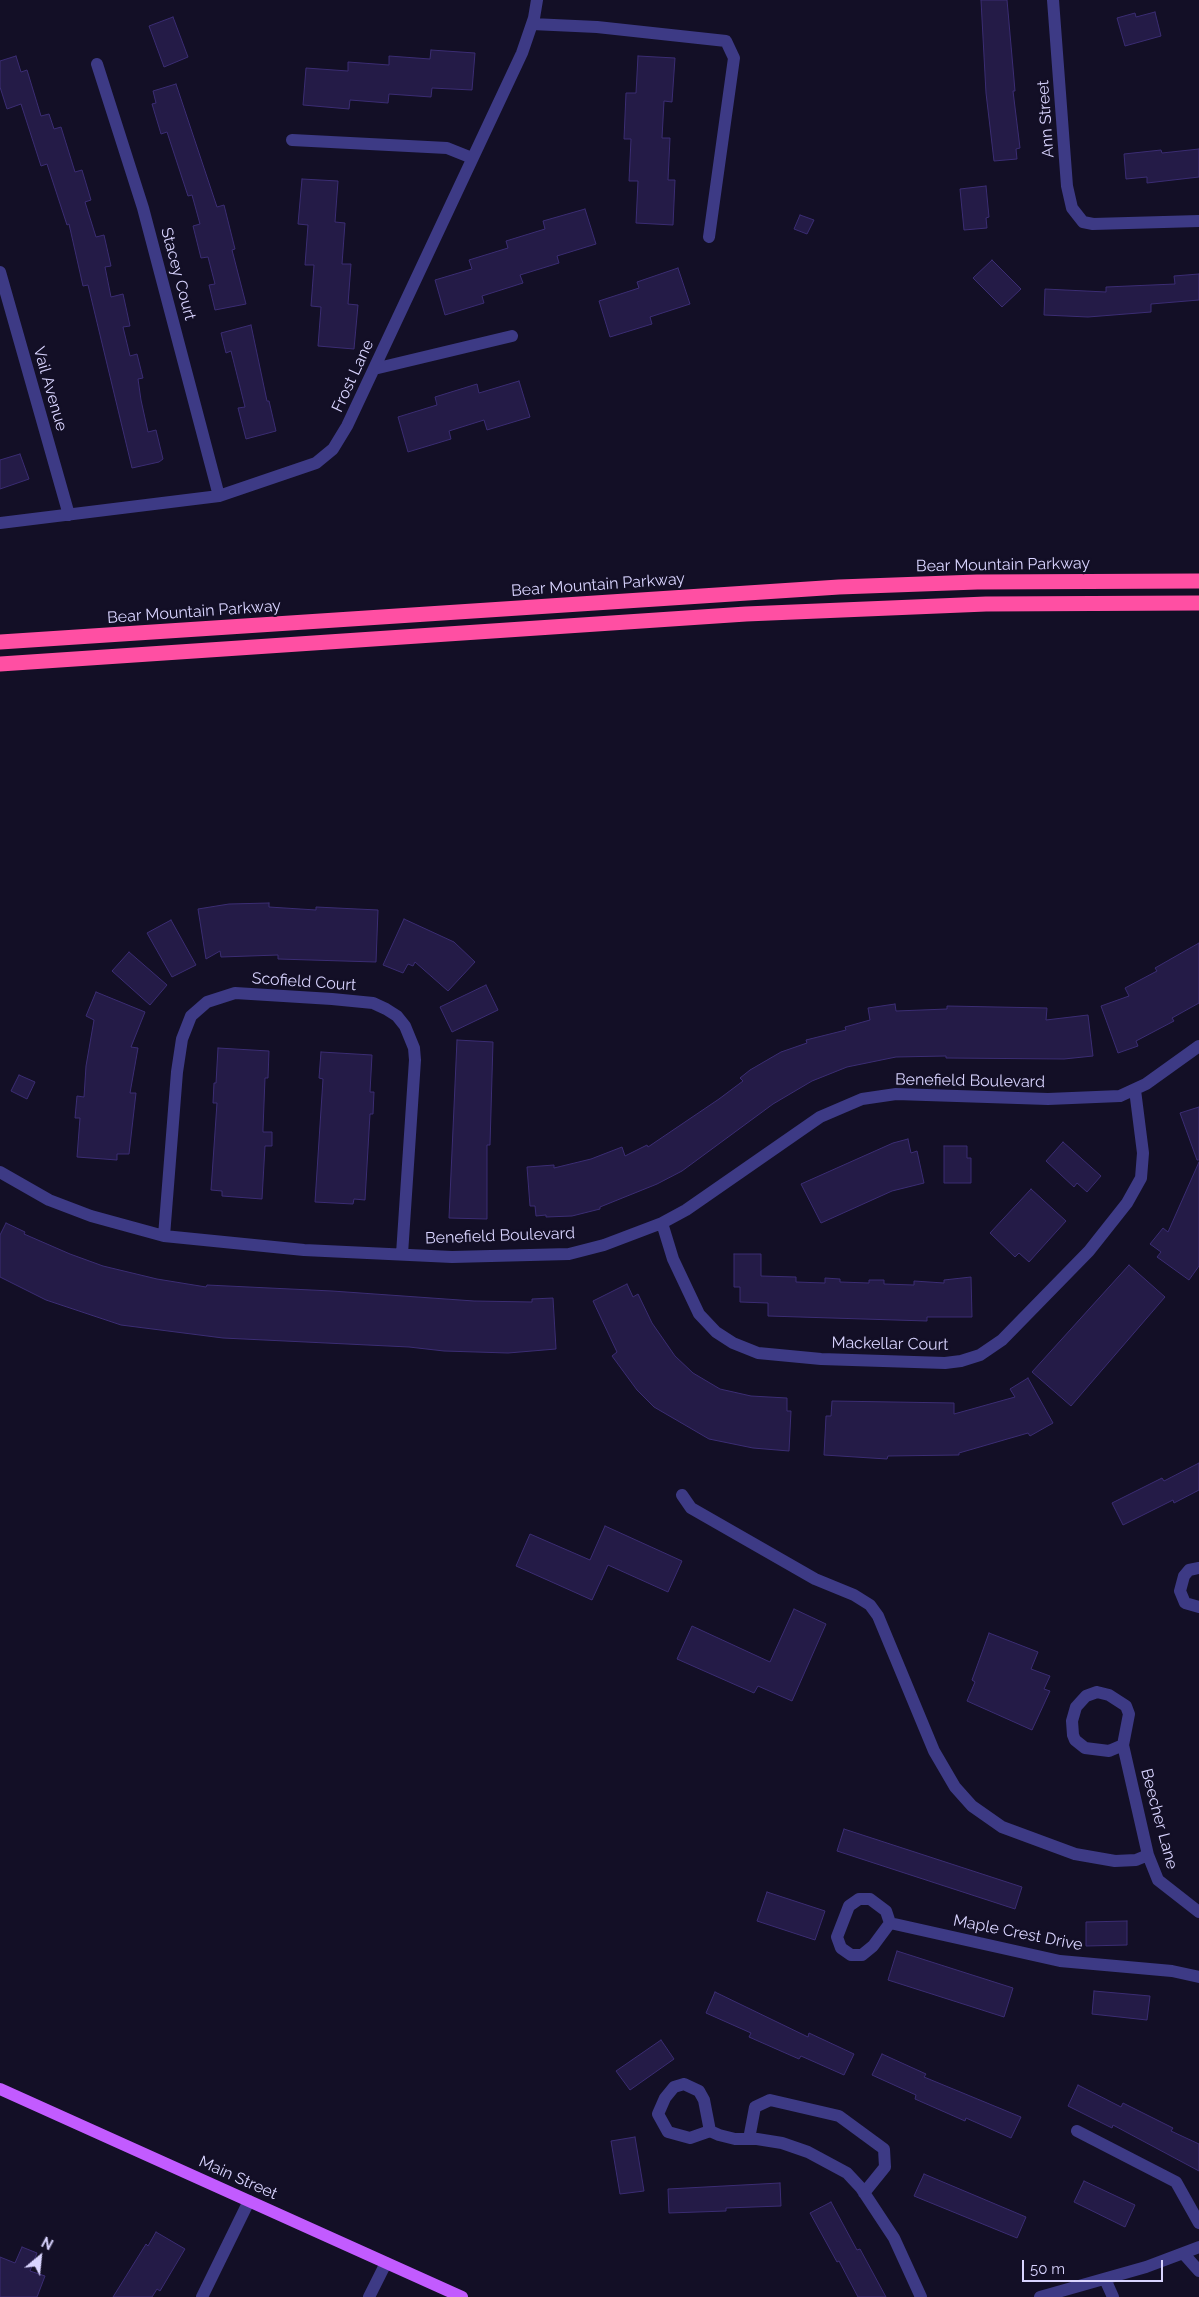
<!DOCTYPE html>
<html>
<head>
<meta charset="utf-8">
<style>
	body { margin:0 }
	#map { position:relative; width:1199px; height:2297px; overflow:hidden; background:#130f26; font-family:Raleway,sans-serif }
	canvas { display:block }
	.north { position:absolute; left:15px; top:2232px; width:50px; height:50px; -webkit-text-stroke:4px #130f26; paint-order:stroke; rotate:28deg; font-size:14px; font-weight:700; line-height:20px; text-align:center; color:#d9d4ff }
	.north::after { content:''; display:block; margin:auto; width:18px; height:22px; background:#d9d4ff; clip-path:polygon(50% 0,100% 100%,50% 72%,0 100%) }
	.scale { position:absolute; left:1022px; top:2260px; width:141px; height:22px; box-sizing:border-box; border:2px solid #d9d4ff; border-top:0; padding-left:6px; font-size:15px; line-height:18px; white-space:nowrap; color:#d9d4ff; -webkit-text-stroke:4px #130f26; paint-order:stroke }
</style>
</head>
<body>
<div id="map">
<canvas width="1199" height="2297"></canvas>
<div class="north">N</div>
<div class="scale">50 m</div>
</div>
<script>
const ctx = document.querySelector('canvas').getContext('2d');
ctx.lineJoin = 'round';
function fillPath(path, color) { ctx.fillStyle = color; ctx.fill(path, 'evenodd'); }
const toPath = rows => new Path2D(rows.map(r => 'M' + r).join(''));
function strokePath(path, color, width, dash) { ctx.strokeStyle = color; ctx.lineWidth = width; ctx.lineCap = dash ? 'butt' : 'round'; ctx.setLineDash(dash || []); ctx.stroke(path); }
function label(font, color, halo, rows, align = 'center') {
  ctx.font = font + ' Raleway,sans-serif'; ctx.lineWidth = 4.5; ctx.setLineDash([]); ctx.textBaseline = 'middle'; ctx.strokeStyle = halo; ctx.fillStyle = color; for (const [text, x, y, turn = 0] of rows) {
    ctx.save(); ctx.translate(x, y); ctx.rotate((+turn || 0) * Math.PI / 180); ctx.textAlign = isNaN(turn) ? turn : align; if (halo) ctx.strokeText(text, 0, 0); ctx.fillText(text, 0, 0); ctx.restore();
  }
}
const building = toPath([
	[981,0,1007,0,1013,68,1015,91,1013,91,1020,148,1016,149,1017,159,994,161,986,93,981,0],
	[1155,12,1161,36,1125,46,1117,18,1135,13,1136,17,1155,12],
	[173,17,188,57,164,67,149,26,173,17],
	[431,50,475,53,472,90,432,88,431,97,389,94,388,103,350,100,349,109,303,105,306,68,348,71,348,62,389,65,389,56,430,59,431,50],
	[16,56,21,72,27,70,41,116,49,114,54,129,61,127,75,172,82,170,91,200,85,202,96,237,104,235,111,266,105,267,111,297,123,294,130,326,123,327,130,356,137,354,143,378,138,379,141,400,148,432,156,430,163,459,159,462,132,468,88,285,83,286,69,224,67,225,47,164,41,166,21,104,7,109,0,87,0,61,16,56],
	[638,56,675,58,672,102,664,101,662,138,670,138,668,180,675,180,673,225,636,223,638,181,629,181,631,139,624,139,626,93,636,93,638,56],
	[176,84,217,207,224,205,235,249,232,250,246,304,215,310,209,285,215,284,208,257,201,258,193,226,200,224,192,195,188,196,167,132,161,134,152,104,156,103,153,91,176,84],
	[1199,149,1199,177,1147,183,1147,177,1126,179,1124,154,1161,150,1162,153,1199,149],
	[302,179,338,181,335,222,345,223,342,264,351,264,348,304,358,305,354,349,318,346,321,307,311,306,314,265,305,265,308,225,298,224,302,179],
	[986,186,989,217,986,218,987,228,964,230,960,189,986,186],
	[585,209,596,244,557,256,559,263,520,275,523,283,482,296,484,303,445,315,435,280,472,269,469,260,508,248,506,241,545,229,543,221,585,209],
	[800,215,814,220,807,234,794,229,800,215],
	[992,260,1021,289,1002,307,973,278,992,260],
	[678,268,690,304,650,317,652,324,610,337,599,301,639,288,637,282,678,268],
	[1199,274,1199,300,1151,304,1151,312,1088,317,1044,315,1045,289,1106,292,1106,287,1175,284,1174,276,1199,274],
	[251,325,267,401,269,401,276,431,246,439,238,408,245,407,231,351,226,353,221,333,251,325],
	[519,381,530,417,487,430,484,420,449,431,451,439,408,452,398,417,437,405,435,397,477,384,479,393,519,381],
	[20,454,29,479,0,489,0,460,20,454],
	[269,903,269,907,316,910,316,907,378,910,376,962,278,959,278,955,221,957,220,951,206,959,198,909,229,904,269,903],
	[404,919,454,942,475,962,448,991,415,962,413,966,408,964,403,973,383,965,404,919],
	[171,920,196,965,172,977,147,933,171,920],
	[1199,943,1199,1003,1172,1018,1174,1021,1136,1041,1138,1046,1118,1053,1101,1006,1129,996,1125,988,1157,971,1155,968,1199,943],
	[129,952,167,985,150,1005,112,971,129,952],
	[486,985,498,1010,452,1032,440,1007,486,985],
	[96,992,145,1012,131,1047,138,1048,130,1093,136,1093,129,1154,117,1154,117,1160,77,1157,80,1118,75,1118,77,1096,84,1097,86,1066,94,1020,86,1016,96,992],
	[895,1004,896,1011,947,1009,947,1006,1047,1008,1046,1020,1088,1015,1093,1056,1064,1059,946,1058,946,1056,896,1057,847,1067,812,1081,773,1104,682,1171,657,1184,600,1207,600,1209,572,1216,546,1217,546,1215,536,1216,535,1206,530,1206,527,1167,554,1165,554,1168,591,1159,622,1147,625,1156,647,1145,648,1147,719,1099,743,1081,740,1078,750,1070,781,1052,807,1043,806,1040,846,1030,845,1027,870,1020,868,1008,895,1004],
	[457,1040,493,1042,490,1145,487,1145,487,1219,449,1218,457,1040],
	[218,1048,269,1051,268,1078,265,1078,263,1129,263,1132,272,1132,272,1146,265,1146,262,1199,222,1196,222,1191,211,1190,217,1103,213,1103,214,1083,216,1083,218,1048],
	[321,1052,372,1055,370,1092,374,1092,373,1114,370,1114,365,1200,354,1199,353,1204,315,1202,323,1079,319,1078,321,1052],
	[19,1075,35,1082,27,1099,11,1091,19,1075],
	[1199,1107,1199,1160,1197,1160,1180,1113,1199,1107],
	[908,1139,911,1153,917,1151,924,1183,892,1191,821,1223,801,1184,893,1143,908,1139],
	[1063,1142,1101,1176,1087,1192,1077,1183,1074,1187,1046,1161,1063,1142],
	[944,1146,967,1146,967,1158,971,1158,971,1183,944,1183,944,1146],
	[1199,1162,1199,1266,1189,1280,1157,1257,1161,1252,1150,1244,1163,1228,1168,1232,1199,1162],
	[1031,1189,1066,1221,1029,1262,1019,1253,1015,1257,990,1233,1031,1189],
	[6,1223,25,1232,24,1234,70,1254,103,1266,157,1279,206,1287,207,1285,332,1291,474,1301,532,1302,532,1299,553,1298,556,1349,508,1353,444,1351,409,1347,223,1338,121,1325,46,1300,0,1277,0,1235,6,1223],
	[734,1254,761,1254,761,1276,796,1277,796,1282,825,1283,825,1278,840,1279,840,1282,869,1283,869,1280,884,1280,884,1284,914,1285,914,1281,944,1283,944,1280,971,1277,972,1317,927,1317,927,1321,768,1316,768,1303,740,1302,740,1287,734,1287,734,1254],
	[1129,1265,1165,1297,1071,1406,1032,1372,1129,1265],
	[627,1284,633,1297,638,1294,652,1323,675,1356,693,1373,720,1389,751,1396,787,1398,787,1411,791,1411,789,1451,753,1448,709,1439,654,1407,637,1390,612,1356,617,1352,593,1301,627,1284],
	[1028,1378,1053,1423,1030,1436,1028,1433,959,1453,959,1455,888,1456,887,1459,824,1455,826,1416,831,1416,832,1401,954,1403,954,1414,1015,1397,1010,1389,1028,1378],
	[1199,1463,1199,1490,1174,1503,1173,1500,1123,1525,1112,1503,1162,1478,1164,1481,1199,1463],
	[605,1526,682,1561,668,1592,608,1565,592,1600,516,1566,530,1534,590,1560,605,1526],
	[794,1609,826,1624,792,1701,758,1686,754,1693,677,1659,692,1626,770,1662,794,1609],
	[989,1633,1038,1652,1031,1669,1050,1676,1044,1689,1050,1691,1032,1730,967,1701,975,1682,972,1680,989,1633],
	[844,1829,1022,1887,1015,1909,837,1851,844,1829],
	[767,1892,825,1911,815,1940,757,1921,767,1892],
	[1127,1921,1127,1945,1086,1946,1086,1922,1127,1921],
	[897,1951,1013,1988,1004,2017,888,1980,897,1951],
	[1094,1991,1150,1996,1147,2020,1092,2014,1094,1991],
	[715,1992,808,2037,809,2033,854,2054,844,2075,801,2056,799,2059,749,2037,751,2033,706,2013,715,1992],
	[661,2040,674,2059,630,2090,616,2071,661,2040],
	[882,2054,926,2074,924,2077,1021,2117,1011,2138,966,2118,965,2121,915,2099,916,2095,872,2075,882,2054],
	[1078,2085,1121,2107,1123,2103,1173,2128,1171,2131,1199,2144,1199,2171,1113,2125,1112,2128,1068,2106,1078,2085],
	[635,2137,644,2191,620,2194,611,2141,635,2137],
	[924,2174,1026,2217,1017,2238,914,2196,924,2174],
	[1084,2181,1135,2205,1125,2227,1074,2202,1084,2181],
	[780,2183,781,2206,726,2208,726,2211,669,2213,668,2189,780,2183],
	[831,2202,857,2250,860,2249,886,2297,858,2297,839,2261,837,2262,810,2213,831,2202],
	[156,2232,185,2249,160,2291,157,2289,152,2297,113,2297,146,2244,148,2246,156,2232],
	[22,2247,37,2253,30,2271,45,2276,37,2297,0,2297,0,2257,15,2263,22,2247]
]);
const minor = toPath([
	[1053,0,1067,186,1072,208,1083,222,1093,224,1199,221],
	[532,24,597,27,726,41,734,58,709,237],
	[97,64,143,208,219,496],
	[292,140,447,148,472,158],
	[0,272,69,515],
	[374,369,512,336],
	[0,523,219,496,316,463,333,449,347,426,522,53,534,18,537,0],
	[0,1172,49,1200,91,1216,164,1236,304,1250,452,1257,569,1254,604,1245,662,1223,686,1210,820,1117,862,1099,896,1094,1048,1099,1120,1096,1146,1084,1199,1046],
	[662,1223,673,1259,699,1314,716,1332,733,1343,758,1353,821,1359,945,1363,961,1361,980,1355,1002,1340,1089,1251,1127,1203,1141,1178,1143,1153,1135,1090],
	[164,1236,177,1072,182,1039,191,1016,207,1002,235,993,332,999,373,1003,386,1009,397,1016,405,1026,414,1048,415,1060,402,1254],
	[682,1495,691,1508,815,1579,854,1595,870,1605,878,1616,934,1751,955,1787,972,1806,1002,1827,1075,1854,1115,1861,1136,1860,1148,1855],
	[1199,1568,1189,1570,1184,1576,1180,1591,1185,1603,1199,1607],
	[1097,1692,1109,1695,1126,1706,1129,1714,1123,1745,1109,1751,1085,1748,1075,1740,1073,1735,1072,1721,1076,1707,1086,1696,1097,1692],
	[1123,1745,1148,1855,1158,1880,1199,1912],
	[859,1899,870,1899,886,1911,890,1923,873,1946,862,1955,851,1955,841,1948,837,1937,849,1906,859,1899],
	[890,1923,1060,1961,1172,1971,1199,1977],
	[684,2084,699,2091,704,2100,710,2131,690,2138,668,2132,658,2114,665,2098,674,2087,684,2084],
	[710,2131,719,2135,735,2139,757,2139,782,2143,808,2152,847,2173,861,2188,894,2238,921,2297],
	[1077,2131,1176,2182,1199,2223],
	[749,2139,755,2107,770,2100,839,2116,884,2149,885,2167,864,2193],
	[1183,2253,1199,2271],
	[1105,2279,1113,2297],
	[202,2297,249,2201],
	[369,2297,386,2263],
	[1040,2297,1146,2267,1199,2247]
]);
const major = toPath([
	[0,2089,462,2297]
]);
const highway = toPath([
	[0,642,839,587,977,582,1199,581],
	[0,664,746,614,986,604,1199,603]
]);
const streetNames = [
	["Ann Street",1046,119,-94],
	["Stacey Court",178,274,75],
	["Frost Lane",353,376,-65],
	["Vail Avenue",50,389,74],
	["Bear Mountain Parkway",1003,565,-1],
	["Bear Mountain Parkway",598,585,-4],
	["Bear Mountain Parkway",194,612,-4],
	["Scofield Court",304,982,4],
	["Benefield Boulevard",970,1081,1],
	["Benefield Boulevard",500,1236,-2],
	["Mackellar Court",890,1344,1],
	["Beecher Lane",1159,1819,75],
	["Maple Crest Drive",1018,1933,11],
	["Main Street",238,2178,24]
];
fillPath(building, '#241b47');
strokePath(building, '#3b2d73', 1);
strokePath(minor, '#3d3a85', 12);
strokePath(major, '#c25bff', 12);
strokePath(highway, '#ff4fa3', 15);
label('16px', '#d9d4ff', '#130f26', streetNames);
</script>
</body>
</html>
